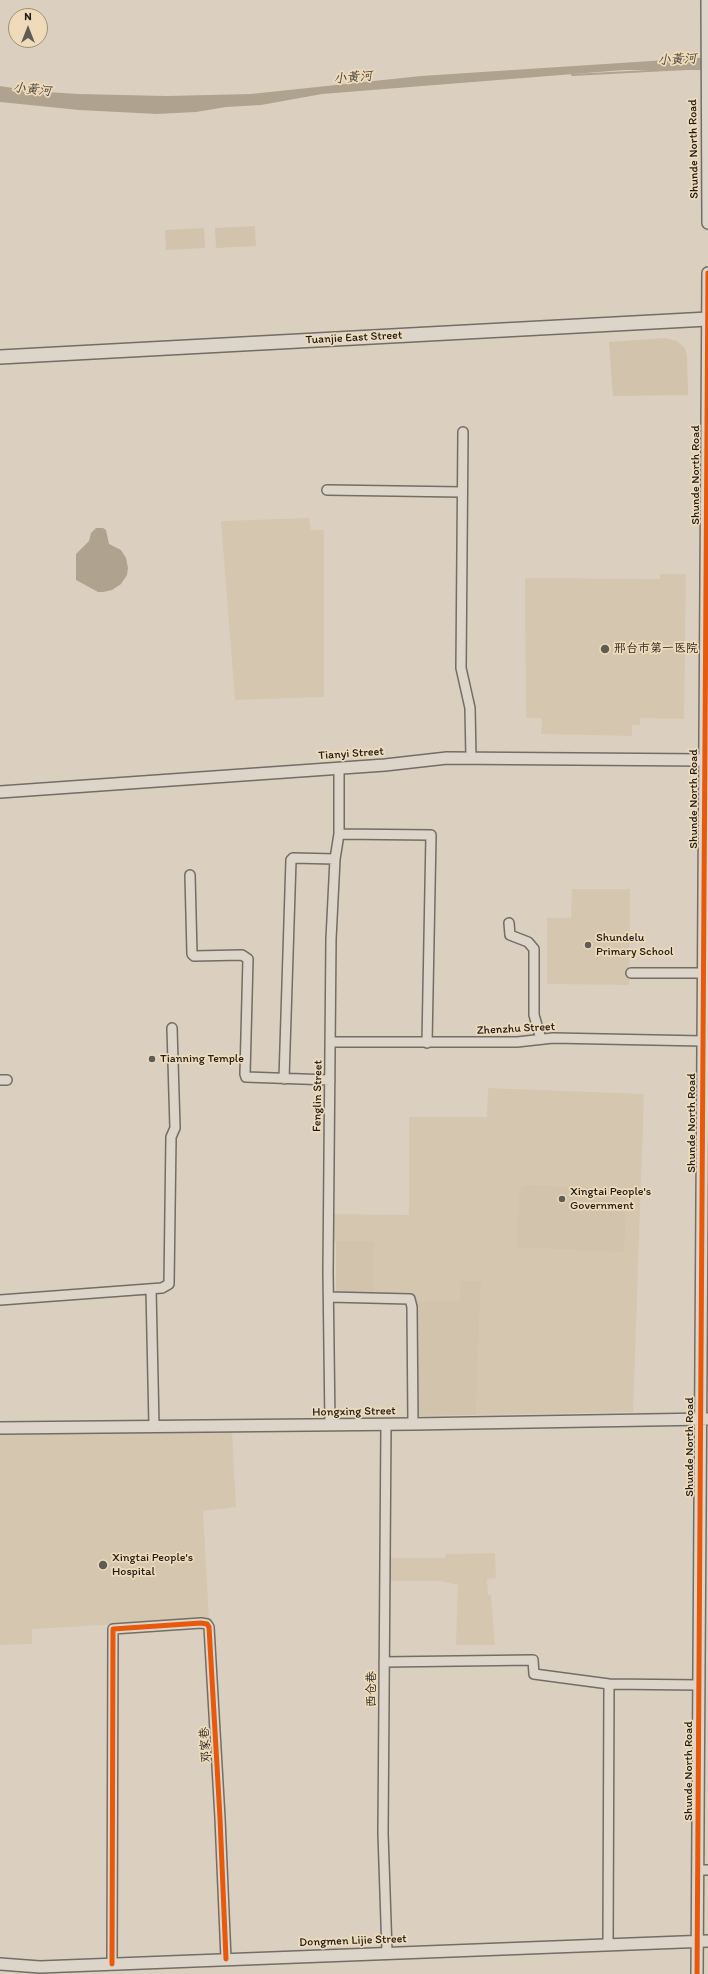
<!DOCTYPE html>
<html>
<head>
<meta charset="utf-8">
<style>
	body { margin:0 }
	#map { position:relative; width:708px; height:1974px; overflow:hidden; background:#dbd0bf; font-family:Itim,sans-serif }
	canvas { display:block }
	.north { position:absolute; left:8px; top:8px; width:40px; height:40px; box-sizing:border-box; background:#efdbb9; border:1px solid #9b8f7a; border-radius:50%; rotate:0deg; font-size:11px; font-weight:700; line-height:16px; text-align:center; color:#1c1c1c }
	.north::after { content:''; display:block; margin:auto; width:14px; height:18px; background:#5f5b55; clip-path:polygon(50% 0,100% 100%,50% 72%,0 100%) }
</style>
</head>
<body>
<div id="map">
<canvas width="708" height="1974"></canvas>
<div class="north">N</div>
</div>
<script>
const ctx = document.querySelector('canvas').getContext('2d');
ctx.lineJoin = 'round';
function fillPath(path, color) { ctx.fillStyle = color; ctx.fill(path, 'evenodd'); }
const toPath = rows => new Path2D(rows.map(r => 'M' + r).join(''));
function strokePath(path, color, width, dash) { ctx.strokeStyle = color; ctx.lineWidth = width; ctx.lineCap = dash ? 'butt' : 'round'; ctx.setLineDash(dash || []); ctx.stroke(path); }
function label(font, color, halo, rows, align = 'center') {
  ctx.font = font + ' Itim,"LXGW WenKai TC",sans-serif'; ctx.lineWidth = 3.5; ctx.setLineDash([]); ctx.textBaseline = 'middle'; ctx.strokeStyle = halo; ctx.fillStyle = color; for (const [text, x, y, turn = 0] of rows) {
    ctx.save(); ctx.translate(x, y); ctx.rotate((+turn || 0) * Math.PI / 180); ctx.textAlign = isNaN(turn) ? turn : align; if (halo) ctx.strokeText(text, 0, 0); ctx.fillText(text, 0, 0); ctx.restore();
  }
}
const built = toPath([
	[309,518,311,530,324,530,324,697,235,700,221,521],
	[660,574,686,574,684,719,640,718,640,725,632,725,632,736,541,734,542,718,526,718,525,578,660,579],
	[572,889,630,889,629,985,547,984,547,918,571,918],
	[488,1088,644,1094,633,1412,476,1415,481,1281,460,1302,414,1302,414,1294,374,1294,374,1241,332,1241,332,1214,409,1215,409,1117,487,1117],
	[232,1432,236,1507,203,1511,209,1619,32,1629,32,1644,0,1645,0,1434],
	[495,1553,496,1578,487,1579,488,1595,491,1595,495,1645,456,1645,458,1585,441,1581,390,1581,390,1558,445,1558,446,1554]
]);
const green = toPath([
	[255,226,256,246,216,248,215,228],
	[204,228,205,248,166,250,165,230],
	[665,338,677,341,685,348,687,357,688,395,613,396,609,342],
	[524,1185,623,1189,626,1195,624,1252,517,1247,519,1192,521,1187],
	[336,1241,374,1241,374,1294,336,1293],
	[460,1281,481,1281,476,1415,416,1416,414,1302,460,1302]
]);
const water = toPath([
	[697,58,708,58,708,70,624,70,322,94,261,105,226,107,196,112,157,114,79,110,0,102,0,86,32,91,78,94,167,96,251,94,421,76],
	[96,528,103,528,106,530,109,544,121,550,126,558,128,568,127,575,121,584,112,590,103,592,98,592,76,580,76,554,89,541,91,533]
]);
const stream = toPath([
	[572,75,687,69]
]);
const minor = toPath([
	[463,432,461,668,470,708,471,758],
	[327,490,462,492],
	[339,834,431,835,427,1043],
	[190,875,192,954,194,956,242,955,248,959,245,1074,246,1077,330,1080],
	[509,923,510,935,528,942,534,949,534,1015,541,1039],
	[631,973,703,973],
	[331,1042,517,1042,553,1038,703,1041],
	[284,1079,291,860,293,858,335,859],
	[0,1080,7,1080],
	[151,1289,154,1426],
	[329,1297,410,1299,412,1307,413,1424],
	[0,1300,162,1288,169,1284,171,1137,175,1128,172,1028],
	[386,1424,383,1833,387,1952],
	[330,1425,328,1272,331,939,335,859,339,834,339,768],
	[384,1662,533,1660,534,1674,609,1684,699,1685],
	[699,1870,708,1870],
	[608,1944,609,1684],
	[112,1964,113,1629,201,1623,207,1624,209,1627,220,1818,226,1959]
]);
const tertiary = toPath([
	[707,0,708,223],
	[0,792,385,765,447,758,704,760],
	[0,1428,413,1424,707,1419],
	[0,1964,40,1967,708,1941],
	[697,1974,708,273]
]);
const secondary = toPath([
	[0,357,708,319]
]);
const cycleway = toPath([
	[112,1964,113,1629,201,1623,207,1624,209,1627,220,1818,226,1959],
	[697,1974,708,273]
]);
const markers = [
	[605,649,5,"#5f5b55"],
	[588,945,4,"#5f5b55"],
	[152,1059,4,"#5f5b55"],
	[562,1199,4,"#5f5b55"],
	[103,1565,5,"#5f5b55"]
];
const streetNames = [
	["Shunde North Road",694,149,-91],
	["Tuanjie East Street",354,338,-3],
	["Shunde North Road",696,475,-90],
	["Tianyi Street",351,754,-4],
	["Shunde North Road",694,799,-90],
	["Zhenzhu Street",516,1029,-3],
	["Fenglin Street",318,1096,-89],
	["Shunde North Road",692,1123,-90],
	["Hongxing Street",354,1412,-1],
	["Shunde North Road",690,1447,-90],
	["西仓巷",372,1689,-90],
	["邓家巷",206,1745,-94],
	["Shunde North Road",689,1771,-90],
	["Dongmen Lijie Street",353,1941,-2]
];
const poiNames = [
	["邢台市第一医院",614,649],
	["Shundelu",596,938],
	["Primary School",596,952],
	["Tianning Temple",160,1059],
	["Xingtai People's",570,1192],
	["Government",570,1206],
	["Xingtai People's",112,1558],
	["Hospital",112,1572]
];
const waterNames = [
	["小黄河",677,60,-3],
	["小黄河",353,78,-5],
	["小黄河",32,90,6]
];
fillPath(built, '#d5c7af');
fillPath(green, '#d1c3ac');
fillPath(water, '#afa38f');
strokePath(stream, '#afa38f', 2);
strokePath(minor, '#726d65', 12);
strokePath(tertiary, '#726d65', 14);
strokePath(secondary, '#726d65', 16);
strokePath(minor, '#ddd5c9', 9);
strokePath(tertiary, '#ddd5c9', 11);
strokePath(secondary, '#ddd5c9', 13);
strokePath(cycleway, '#e8590c', 5);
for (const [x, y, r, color] of markers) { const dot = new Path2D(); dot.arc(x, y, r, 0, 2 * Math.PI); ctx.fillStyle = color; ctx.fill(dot); strokePath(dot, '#efdbb9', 1.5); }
label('12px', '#1c1c1c', '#efdbb9', streetNames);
label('12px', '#1c1c1c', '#efdbb9', poiNames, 'left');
label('italic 13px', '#49453d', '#efdbb9', waterNames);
</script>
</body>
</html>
